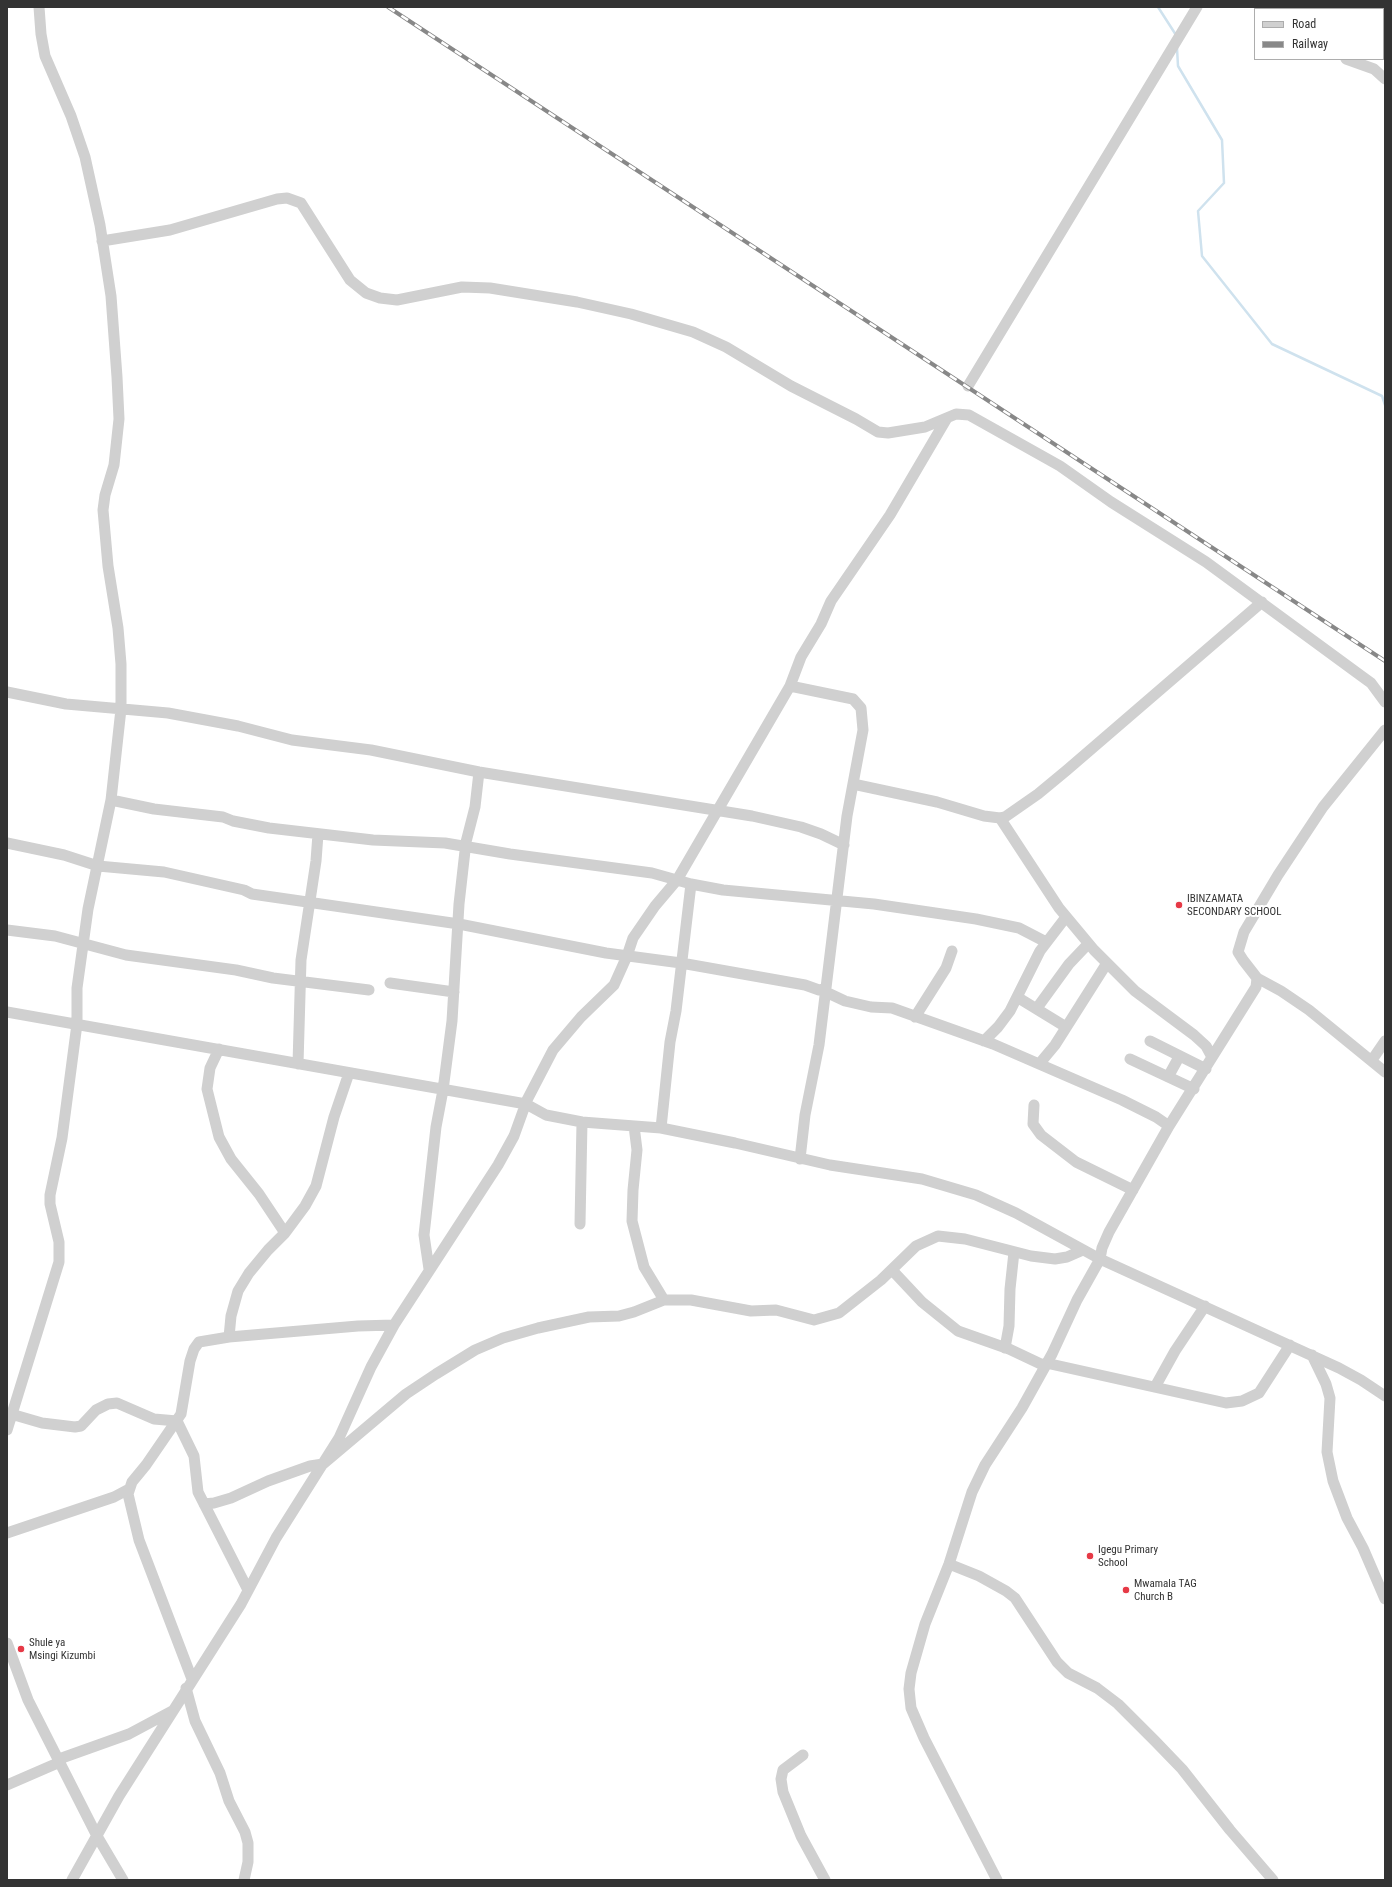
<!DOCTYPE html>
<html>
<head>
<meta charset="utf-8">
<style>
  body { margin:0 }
  #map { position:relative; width:1392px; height:1887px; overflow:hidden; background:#fff; font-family:"Roboto Condensed",sans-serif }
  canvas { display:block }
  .frame { position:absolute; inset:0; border:8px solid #333; pointer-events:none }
  .legend { position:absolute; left:1254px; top:8px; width:130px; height:52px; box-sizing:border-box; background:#fff; border:1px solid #adadad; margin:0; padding:5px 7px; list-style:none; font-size:12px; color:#333 }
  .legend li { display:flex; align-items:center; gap:8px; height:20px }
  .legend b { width:20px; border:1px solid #adadad }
</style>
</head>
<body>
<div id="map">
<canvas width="1392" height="1887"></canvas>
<div class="frame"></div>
<ul class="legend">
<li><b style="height:5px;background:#d0d0d0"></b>Road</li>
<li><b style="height:5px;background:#888"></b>Railway</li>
</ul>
</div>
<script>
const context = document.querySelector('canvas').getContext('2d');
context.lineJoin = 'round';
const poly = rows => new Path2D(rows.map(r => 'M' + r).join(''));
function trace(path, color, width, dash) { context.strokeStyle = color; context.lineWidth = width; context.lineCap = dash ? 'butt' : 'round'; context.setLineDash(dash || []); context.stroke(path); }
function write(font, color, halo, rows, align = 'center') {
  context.font = font + ' "Roboto Condensed",sans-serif'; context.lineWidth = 4; context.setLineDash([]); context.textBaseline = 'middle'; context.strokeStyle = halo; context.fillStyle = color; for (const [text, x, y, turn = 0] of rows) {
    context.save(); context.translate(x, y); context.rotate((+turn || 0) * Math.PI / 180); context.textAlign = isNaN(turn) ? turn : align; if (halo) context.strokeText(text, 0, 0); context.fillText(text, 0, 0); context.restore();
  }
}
trace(poly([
  [1158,7,1176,35],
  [1177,48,1178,66,1222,140,1224,183,1198,211,1202,256,1272,344,1382,396,1385,405]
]), '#cfe2ee', 2.5);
trace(poly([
  [1299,7,1300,9],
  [1346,59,1374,69,1385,79],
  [102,241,170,230,277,199,287,198,301,203,350,280,366,293,380,298,397,300,462,287,490,288,577,302,631,314,693,332,726,347,791,386,856,419,878,432,888,433,925,427,956,414,969,415,1060,466,1111,502,1206,562,1360,675,1371,683,1385,702],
  [968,386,1197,7],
  [790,686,853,699,861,708,863,730,847,816,819,1045,805,1115,800,1159],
  [7,692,66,704,168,713,238,726,292,740,371,750,479,772,752,816,801,827,821,834,844,845],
  [853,784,937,802,984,816,1000,818,1005,817,1038,794,1067,770,1262,602],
  [111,800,154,809,223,817,233,821,269,828,373,840,445,843,510,854,652,873,691,884,723,890,874,904,976,919,1019,928,1046,942],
  [1000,818,1059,908,1094,950,1135,991,1194,1035,1206,1046,1212,1057],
  [7,843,64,855,98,866,164,872,244,890,252,894,459,924,606,953,681,963,805,985,819,990,824,989,828,993,845,1001,871,1007,892,1008,993,1044,1122,1100,1156,1117,1169,1126],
  [7,930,55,936,126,955,236,970,273,978,369,990],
  [1257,978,1281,991,1309,1010,1385,1072],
  [390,983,454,992],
  [1017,997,1066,1027],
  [1037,1008,1069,964,1088,944],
  [7,1012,526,1104,546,1115,582,1122,661,1128,735,1143,830,1165,922,1179,976,1195,1016,1213,1100,1259,1339,1368,1361,1380,1385,1396],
  [915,1017,946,968,952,951],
  [984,1041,998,1027,1010,1011,1040,951,1066,917],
  [1150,1041,1206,1069],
  [219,1049,210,1068,207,1089,219,1137,231,1159,259,1194,285,1233],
  [1130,1059,1194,1089],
  [1372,1060,1385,1041],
  [1040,1063,1055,1045,1107,963],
  [298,1064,301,960,316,861,318,834],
  [1168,1077,1179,1057],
  [1034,1105,1033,1124,1041,1135,1076,1162,1133,1190],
  [634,1126,637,1150,633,1190,632,1221,644,1267,664,1300],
  [661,1128,670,1042,676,1011,691,884],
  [580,1224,582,1122],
  [429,1269,424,1235,436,1127,443,1090,452,1021,459,904,466,842,475,807,479,772],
  [892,1270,922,1302,958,1331,1009,1349,1045,1366],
  [229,1337,231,1316,238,1291,249,1273,268,1250,285,1233,305,1206,316,1186,334,1117,349,1073],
  [1005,1348,1009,1326,1010,1289,1014,1252],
  [1312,1355,1326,1384,1330,1398,1327,1452,1333,1481,1347,1518,1363,1548,1385,1599],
  [1046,1363,1226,1403,1242,1401,1259,1393,1290,1345],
  [1155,1387,1175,1351,1205,1306],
  [11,1414,42,1423,75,1427,81,1426,96,1410,108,1404,117,1403,154,1419,177,1421,194,1456,198,1492,248,1590],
  [7,1430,59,1262,59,1242,50,1204,50,1195,62,1138,77,1024,77,988,88,909,111,800,121,709,121,664,118,628,108,566,103,510,105,495,114,465,119,419,117,377,111,296,100,225,85,157,71,116,45,56,41,34,39,7],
  [204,1504,214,1503,231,1498,268,1481,310,1466,323,1464,406,1394,436,1374,475,1350,503,1338,538,1328,589,1317,619,1316,634,1312,664,1300,691,1300,751,1311,776,1310,814,1320,839,1313,881,1280,916,1246,938,1236,965,1239,1031,1256,1055,1259,1067,1257,1083,1250],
  [7,1533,114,1497,129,1489],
  [949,1564,979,1576,1006,1591,1015,1598,1057,1662,1068,1673,1097,1688,1118,1704,1155,1741,1182,1769,1230,1830,1273,1880],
  [7,1643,28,1700,97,1836,123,1880],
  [192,1679,139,1540,128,1494,132,1482,146,1465,181,1414,190,1361,194,1349,199,1342,229,1337,358,1326,394,1325],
  [186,1688,195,1721,220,1773,229,1801,245,1832,248,1843,248,1862,244,1880],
  [803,1755,783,1770,781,1779,783,1792,801,1836,825,1880],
  [59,1759,129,1734,172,1711],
  [7,1785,60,1762],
  [72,1880,119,1796,241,1604,276,1538,339,1438,371,1367,394,1325,498,1165,514,1136,527,1100,553,1050,581,1017,614,985,627,956,633,938,655,906,677,880,790,686,801,657,821,624,831,601,890,515,947,418],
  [997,1880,924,1738,911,1708,909,1689,911,1673,925,1624,949,1564,972,1492,985,1465,1022,1408,1052,1354,1077,1300,1100,1259,1102,1248,1109,1232,1169,1126,1256,987,1257,978,1243,960,1238,952,1244,932,1278,875,1323,807,1385,730]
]), '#d0d0d0', 11);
const rail = poly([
  [388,7,1385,661]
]);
trace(rail, '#888', 4);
trace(rail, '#fff', 2.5, [8]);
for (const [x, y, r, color] of [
  [1179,905,4,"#e63946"],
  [1090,1556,4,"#e63946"],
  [1126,1590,4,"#e63946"],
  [21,1649,4,"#e63946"]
]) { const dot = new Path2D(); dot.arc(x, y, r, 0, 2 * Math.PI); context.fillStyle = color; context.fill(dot); trace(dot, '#fff', 1.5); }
write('11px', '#333', '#fff', [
  ["IBINZAMATA",1187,899],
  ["SECONDARY SCHOOL",1187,912],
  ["Igegu Primary",1098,1550],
  ["School",1098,1563],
  ["Mwamala TAG",1134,1584],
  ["Church B",1134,1597],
  ["Shule ya",29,1643],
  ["Msingi Kizumbi",29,1656]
], 'left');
</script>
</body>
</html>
